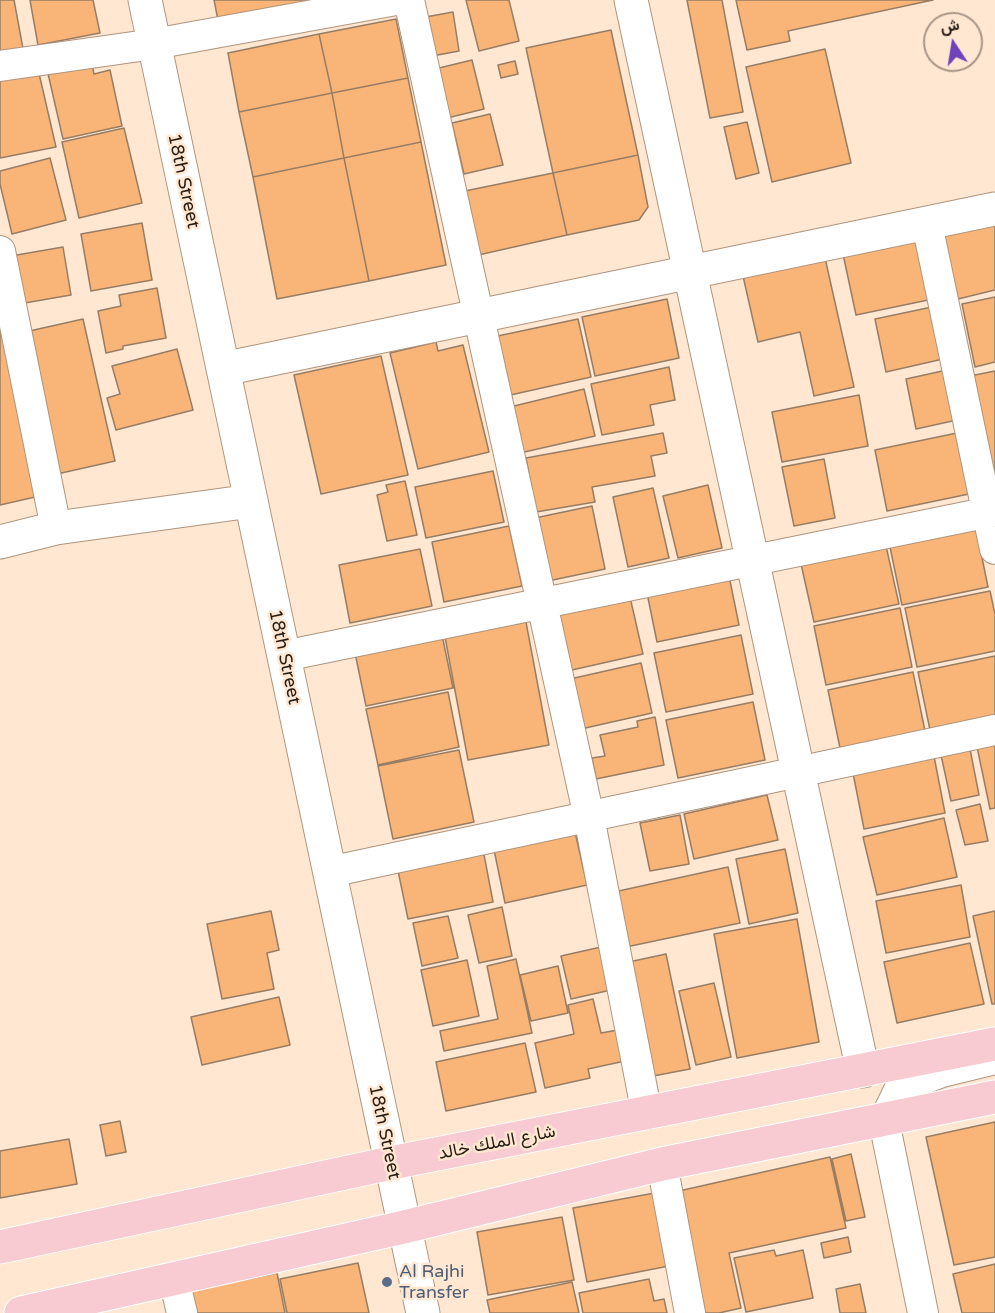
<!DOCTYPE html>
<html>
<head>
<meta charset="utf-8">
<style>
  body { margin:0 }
  #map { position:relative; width:995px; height:1313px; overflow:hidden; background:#ffe7d2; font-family:"Varela Round",Vazirmatn,sans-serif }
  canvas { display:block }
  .north { position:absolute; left:923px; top:12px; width:60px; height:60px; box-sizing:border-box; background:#ffe7d2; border:2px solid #a99686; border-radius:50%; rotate:348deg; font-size:16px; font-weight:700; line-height:24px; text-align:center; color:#281d13 }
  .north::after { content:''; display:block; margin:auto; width:21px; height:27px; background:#6e42ba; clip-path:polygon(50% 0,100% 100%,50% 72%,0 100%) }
</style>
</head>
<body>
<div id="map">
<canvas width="995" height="1313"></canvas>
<div class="north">ش</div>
</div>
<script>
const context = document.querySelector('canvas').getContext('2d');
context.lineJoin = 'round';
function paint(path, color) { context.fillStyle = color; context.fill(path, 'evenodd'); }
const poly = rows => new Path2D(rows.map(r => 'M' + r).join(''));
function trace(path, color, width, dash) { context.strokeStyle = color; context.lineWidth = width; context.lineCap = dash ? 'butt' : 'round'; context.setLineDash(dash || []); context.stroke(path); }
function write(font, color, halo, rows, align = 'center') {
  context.font = font + ' "Varela Round",Vazirmatn,sans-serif'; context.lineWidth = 5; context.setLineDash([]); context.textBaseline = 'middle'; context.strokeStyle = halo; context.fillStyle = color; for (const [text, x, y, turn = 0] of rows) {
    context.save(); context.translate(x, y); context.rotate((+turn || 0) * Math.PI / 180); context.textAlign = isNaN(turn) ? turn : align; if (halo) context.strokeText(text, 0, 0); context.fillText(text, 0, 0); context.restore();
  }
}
const building = poly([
  [0,0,14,0,24,54,0,58,0,0],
  [30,0,93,0,100,33,38,45,30,0],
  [214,0,313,0,218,20,214,0],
  [466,0,509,0,519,41,479,51,466,0],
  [687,0,722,0,743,112,710,118,687,0],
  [736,0,933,0,788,31,790,41,747,50,736,0],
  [453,12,459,51,427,57,420,18,453,12],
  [396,19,408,78,332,93,319,34,396,19],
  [611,30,638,155,553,173,526,48,611,30],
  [319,34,332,93,239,112,228,53,319,34],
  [825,49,851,163,772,182,746,67,825,49],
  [90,55,94,74,110,70,122,126,63,139,46,65,90,55],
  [472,60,484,109,447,118,435,69,472,60],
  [515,61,518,74,501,78,498,65,515,61],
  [38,69,56,147,0,158,0,76,38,69],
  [408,78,421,142,344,158,332,93,408,78],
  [332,93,344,158,253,177,239,112,332,93],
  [490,114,503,165,464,174,452,123,490,114],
  [747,122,759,173,736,179,724,127,747,122],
  [124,128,142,203,79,218,62,142,124,128],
  [421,142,446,265,369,281,344,158,421,142],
  [638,155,648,207,639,220,567,235,553,173,638,155],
  [50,158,66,220,12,234,0,184,0,171,50,158],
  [344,158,369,281,277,299,253,177,344,158],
  [553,173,567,235,474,256,460,192,553,173],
  [995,222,995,290,958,299,943,233,995,222],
  [142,223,152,280,91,291,81,234,142,223],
  [920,238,933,299,856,315,843,254,920,238],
  [63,247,71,295,19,304,11,256,63,247],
  [825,258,854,387,814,396,800,332,758,342,743,276,825,258],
  [157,288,166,338,123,346,123,349,106,353,98,311,121,306,119,295,157,288],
  [0,292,44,495,0,505,0,292],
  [995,297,995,362,975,367,962,304,995,297],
  [667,299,679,358,595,376,582,317,667,299],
  [932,307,943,359,886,372,875,319,932,307],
  [83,319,115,461,57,474,25,332,83,319],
  [578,319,591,377,506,396,493,337,578,319],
  [436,342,438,351,463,345,489,452,418,469,390,353,436,342],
  [177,349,193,410,116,430,107,398,120,394,112,366,177,349],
  [381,356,408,475,321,494,294,375,381,356],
  [669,367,675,400,650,405,654,425,602,435,591,384,669,367],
  [947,370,957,420,916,429,906,379,947,370],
  [995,371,995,492,970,376,995,371],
  [584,389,595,436,520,453,510,407,584,389],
  [859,395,868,446,782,462,772,412,859,395],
  [663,433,667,453,651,456,655,476,592,487,595,502,536,512,526,458,663,433],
  [957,433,969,494,887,511,875,450,957,433],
  [824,459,835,518,794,526,782,467,824,459],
  [493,471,504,522,426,538,415,487,493,471],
  [405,481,417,535,387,541,377,495,388,492,386,485,405,481],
  [708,485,722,548,678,558,663,496,708,485],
  [653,488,669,558,628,567,613,497,653,488],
  [592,506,605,569,548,581,535,518,592,506],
  [509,526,522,586,444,602,432,542,509,526],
  [976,528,988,587,902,605,890,547,976,528],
  [886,546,899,604,814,622,801,564,886,546],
  [420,549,432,606,350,623,339,565,420,549],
  [729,576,739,625,657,642,647,593,729,576],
  [990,591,995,614,995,651,917,667,905,608,990,591],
  [630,597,643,654,563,672,550,616,630,597],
  [900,608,912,667,826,685,814,626,900,608],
  [526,622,549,745,468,760,445,637,526,622],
  [441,630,453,688,366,706,354,648,441,630],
  [741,635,753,694,666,712,654,653,741,635],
  [995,656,995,717,930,730,918,672,995,656],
  [641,663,652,713,581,729,570,679,641,663],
  [913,672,925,731,840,748,828,690,913,672],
  [448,692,459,747,378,765,366,709,448,692],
  [753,702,765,760,678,778,666,720,753,702],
  [655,717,664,765,596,779,592,758,605,756,600,735,638,727,637,721,655,717],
  [995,738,995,808,990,809,976,742,995,738],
  [970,749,979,795,951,801,941,755,970,749],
  [459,750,474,822,393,839,378,766,459,750],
  [933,751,945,813,864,829,852,768,933,751],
  [767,795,778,840,694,859,684,814,767,795],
  [980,804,988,841,965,845,956,810,980,804],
  [680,815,689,864,650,871,640,823,680,815],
  [944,818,957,877,877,895,863,837,944,818],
  [573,823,587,885,505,903,492,840,573,823],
  [482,844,493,902,408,919,396,861,482,844],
  [785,849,798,913,749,924,736,859,785,849],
  [728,867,740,923,626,947,614,892,728,867],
  [961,885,970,937,886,953,876,901,961,885],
  [502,907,512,956,479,963,468,915,502,907],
  [271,911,279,950,267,953,274,989,222,999,207,924,271,911],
  [995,911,995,1004,992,1004,973,916,995,911],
  [448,916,458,958,422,966,413,923,448,916],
  [797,919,819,1042,737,1058,714,934,797,919],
  [970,943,984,1004,897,1023,884,962,970,943],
  [601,947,611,990,571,999,561,956,601,947],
  [666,954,690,1069,648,1077,624,963,666,954],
  [516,959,532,1033,444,1051,440,1031,498,1019,487,966,516,959],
  [467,960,479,1016,433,1026,421,970,467,960],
  [558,966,568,1013,531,1021,520,975,558,966],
  [714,983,731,1057,696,1065,679,991,714,983],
  [279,997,290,1045,202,1065,191,1017,279,997],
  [593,999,601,1033,618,1030,625,1061,588,1069,590,1078,545,1088,535,1043,574,1034,568,1005,593,999],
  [525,1043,536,1092,446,1111,436,1062,525,1043],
  [120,1121,126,1152,106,1156,100,1125,120,1121],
  [995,1122,995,1257,954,1265,926,1137,995,1122],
  [69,1139,77,1184,0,1198,0,1151,69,1139],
  [851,1154,865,1217,846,1221,832,1159,851,1154],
  [830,1157,846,1228,729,1253,741,1308,719,1313,697,1313,670,1193,830,1157],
  [660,1192,674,1265,587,1282,573,1208,660,1192],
  [562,1217,574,1280,488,1295,477,1232,562,1217],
  [848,1237,851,1252,824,1258,821,1243,848,1237],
  [774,1250,776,1256,803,1250,813,1298,746,1312,734,1258,774,1250],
  [358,1263,369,1313,287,1313,280,1279,358,1263],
  [995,1264,995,1313,962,1313,953,1274,995,1264],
  [277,1273,285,1313,194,1313,189,1291,277,1273],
  [649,1279,654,1301,664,1299,667,1313,583,1313,579,1293,649,1279],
  [572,1282,579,1313,490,1313,487,1300,572,1282],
  [860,1284,866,1313,840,1313,836,1289,860,1284]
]);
paint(building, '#f9b577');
trace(building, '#987d65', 1.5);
const street = poly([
  [409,0,589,817,647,1114],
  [0,66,154,44,396,0],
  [927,224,995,549],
  [0,251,56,528],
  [284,656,995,511],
  [329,872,995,730],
  [662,1164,690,1313],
  [174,1279,182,1313],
  [923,1313,884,1121,900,1088,942,1072,995,1059]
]);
const secondary = poly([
  [145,0,423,1313],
  [631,0,863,1071],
  [223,369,995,209],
  [0,542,56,528,251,501]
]);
const primary = poly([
  [0,1247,391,1163,995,1044],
  [21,1313,404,1227,662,1164,995,1097]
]);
trace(street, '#b0947c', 32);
trace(secondary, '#b0947c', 35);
trace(primary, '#fff', 35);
trace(street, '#fff', 30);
trace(secondary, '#fff', 33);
trace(primary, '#f8cad1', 33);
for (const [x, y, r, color] of [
  [387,1282,6,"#5c6f8a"]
]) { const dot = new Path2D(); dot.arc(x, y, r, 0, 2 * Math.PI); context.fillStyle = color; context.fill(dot); trace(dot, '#ffe7d2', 2); }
write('18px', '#281d13', '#ffe7d2', [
  ["18th Street",183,181,78],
  ["18th Street",284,657,78],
  ["18th Street",384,1132,78],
  ["شارع الملك خالد",497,1143,-11]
]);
write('18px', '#4e5e75', '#ffe7d2', [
  ["Al Rajhi",399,1272],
  ["Transfer",399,1293]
], 'left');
</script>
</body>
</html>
